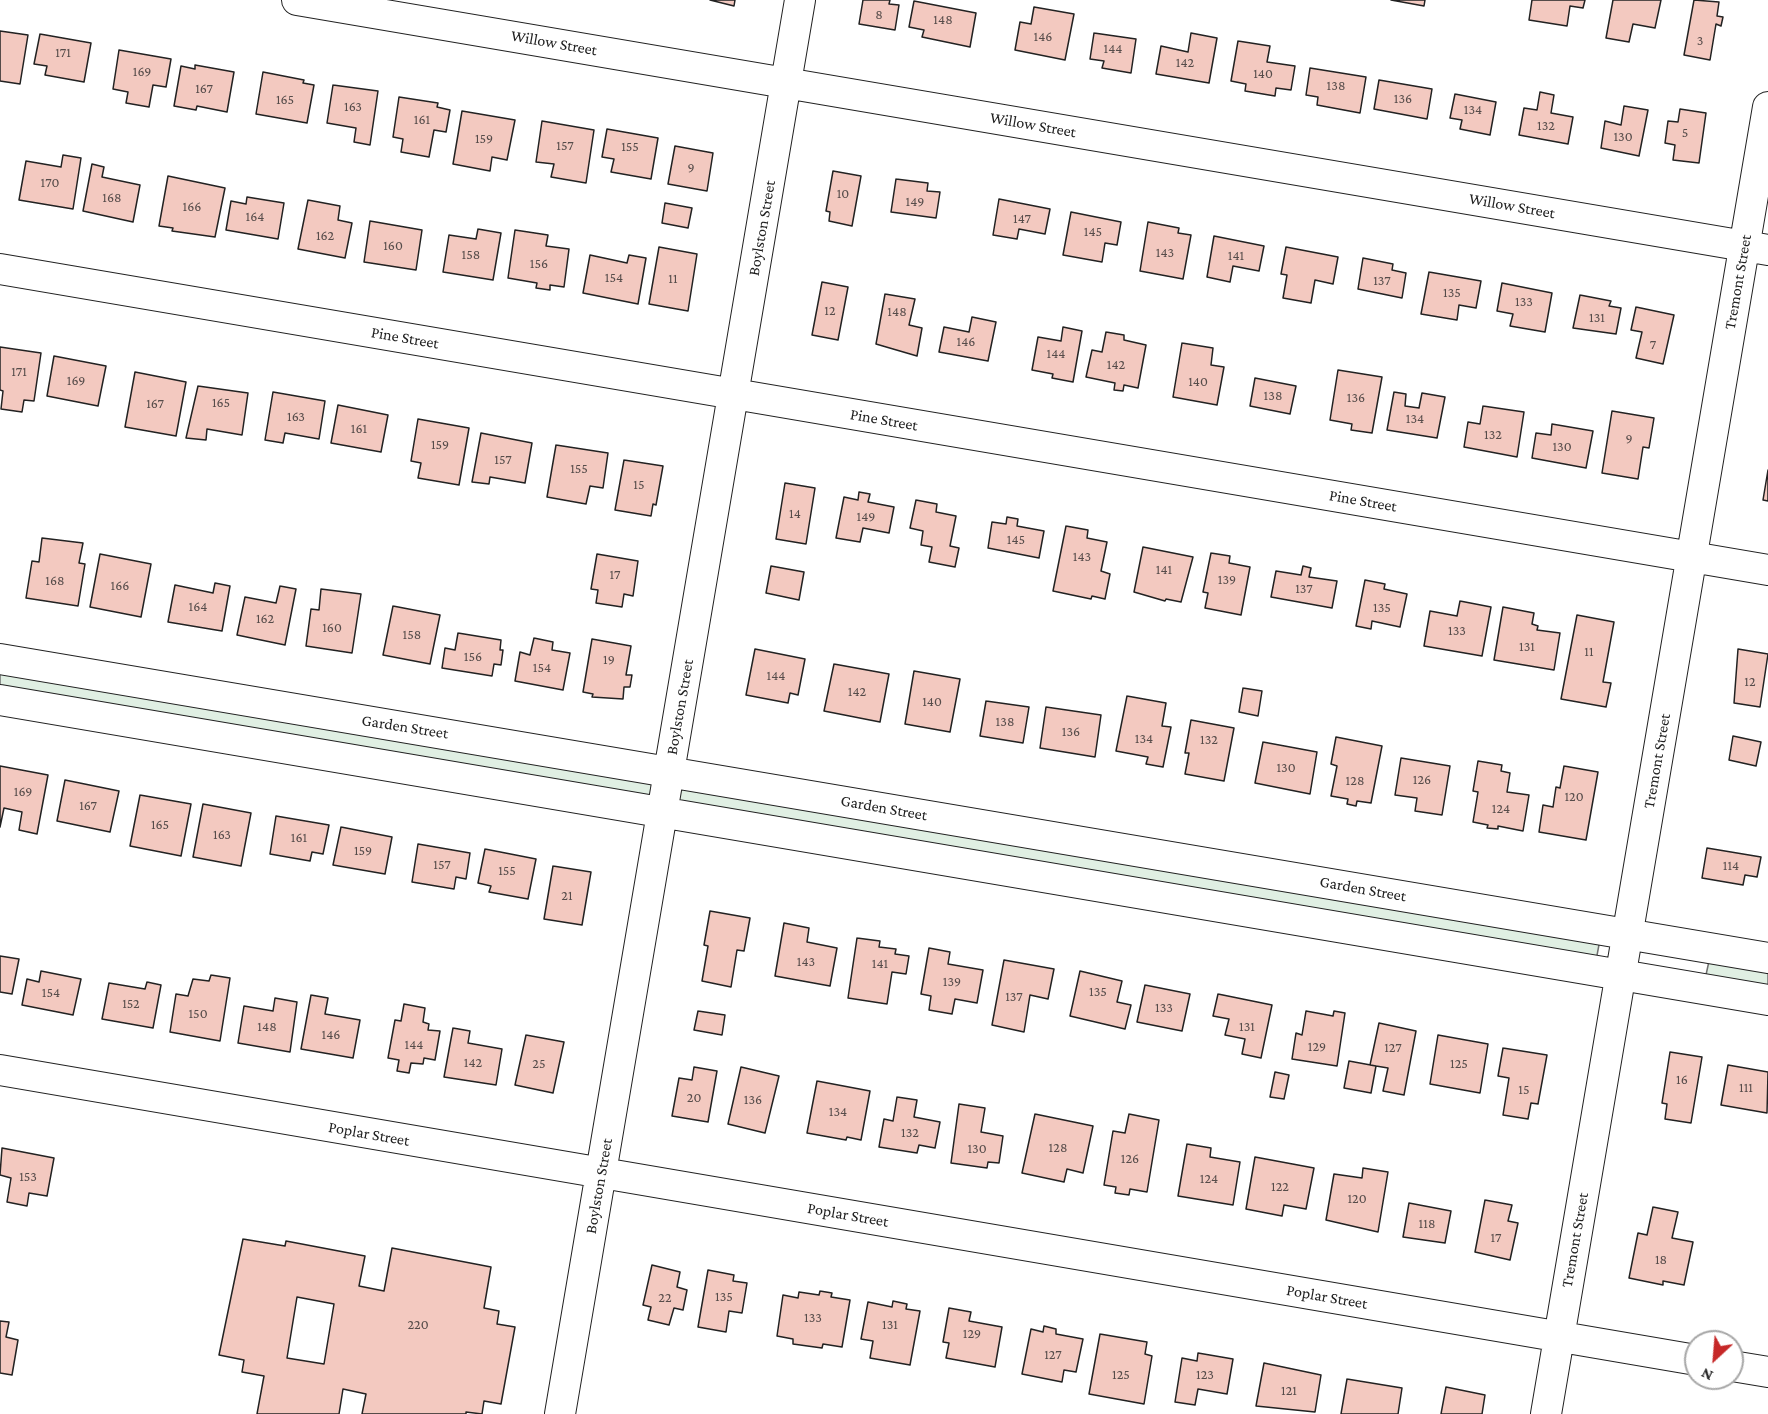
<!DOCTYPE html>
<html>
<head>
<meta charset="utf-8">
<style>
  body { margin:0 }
  #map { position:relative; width:1768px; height:1414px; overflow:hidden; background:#fff; font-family:"Crimson Pro",serif }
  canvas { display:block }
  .north { position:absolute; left:1684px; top:1330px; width:60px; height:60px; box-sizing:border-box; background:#fff; border:2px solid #a7a7a7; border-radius:50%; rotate:206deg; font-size:16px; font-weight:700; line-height:24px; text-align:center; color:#222 }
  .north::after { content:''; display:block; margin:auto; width:21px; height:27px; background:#c62828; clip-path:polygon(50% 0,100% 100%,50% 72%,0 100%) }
</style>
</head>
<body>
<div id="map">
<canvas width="1768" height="1414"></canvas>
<div class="north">N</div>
</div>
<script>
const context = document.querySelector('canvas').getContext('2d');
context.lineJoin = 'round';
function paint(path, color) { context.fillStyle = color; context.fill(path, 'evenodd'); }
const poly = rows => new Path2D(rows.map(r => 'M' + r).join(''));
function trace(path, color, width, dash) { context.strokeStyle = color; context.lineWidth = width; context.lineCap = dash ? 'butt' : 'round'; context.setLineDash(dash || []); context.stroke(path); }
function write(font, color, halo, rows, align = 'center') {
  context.font = font + ' "Crimson Pro",serif'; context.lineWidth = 4.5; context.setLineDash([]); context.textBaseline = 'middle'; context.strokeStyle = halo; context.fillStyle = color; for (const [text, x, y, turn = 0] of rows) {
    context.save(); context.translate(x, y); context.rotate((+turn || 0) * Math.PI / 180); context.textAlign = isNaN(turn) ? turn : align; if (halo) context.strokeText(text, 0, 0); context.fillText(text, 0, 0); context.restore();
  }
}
const green = poly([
  [0,660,1601,934,1595,966,0,696,0,660],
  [1711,952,1768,962,1768,995,1704,984,1711,952]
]);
paint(green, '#e0efe3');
trace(green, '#6f6f6f', 1.5);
const building = poly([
  [710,0,735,0,734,6,710,0],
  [863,0,890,0,889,4,899,5,895,30,859,24,863,0],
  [1391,0,1425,0,1424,6,1391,0],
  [1532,0,1585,0,1583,8,1570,6,1567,26,1529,20,1532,0],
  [1613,0,1661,0,1655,28,1633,24,1629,42,1606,38,1613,0],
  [1694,0,1719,2,1717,16,1723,17,1721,26,1716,24,1710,60,1684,55,1694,0],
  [914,1,976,13,970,47,922,37,924,30,909,27,914,1],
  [1034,7,1074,14,1065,60,1015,50,1020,22,1031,24,1034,7],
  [0,31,28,35,20,84,0,81,0,31],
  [1094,33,1136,39,1131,73,1102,68,1104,61,1090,59,1094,33],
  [1191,33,1217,38,1209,83,1156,74,1161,46,1188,52,1191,33],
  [40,34,91,43,84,82,45,75,47,66,34,64,40,34],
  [1238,41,1270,46,1267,62,1295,66,1291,90,1276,88,1275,96,1245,91,1246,84,1231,81,1238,41],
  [119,50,171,59,166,87,153,85,149,107,126,103,128,92,113,89,119,50],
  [195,65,234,72,227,112,197,106,196,110,174,106,181,66,195,69,195,65],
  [1310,68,1366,77,1360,113,1317,105,1318,97,1306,95,1310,68],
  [263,72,304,80,303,83,314,85,307,123,256,114,263,72],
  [1379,80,1432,89,1427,119,1374,109,1379,80],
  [333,85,378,91,370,145,354,142,356,128,327,123,333,85],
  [1540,92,1554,95,1551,113,1573,117,1568,144,1519,135,1524,108,1537,110,1540,92],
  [1455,94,1496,102,1490,135,1460,129,1462,120,1450,118,1455,94],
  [399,97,438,103,437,107,450,110,446,132,434,130,429,157,401,152,403,139,393,137,399,97],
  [1624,106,1648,110,1639,156,1601,148,1605,121,1621,125,1624,106],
  [1680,109,1706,113,1699,163,1673,160,1675,145,1665,143,1668,121,1678,122,1680,109],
  [462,111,515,120,507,160,492,157,490,171,453,164,462,111],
  [542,121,594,130,586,183,551,177,554,164,536,162,542,121],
  [607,129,658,138,651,179,611,172,614,159,602,157,607,129],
  [675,146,713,153,707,191,668,184,675,146],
  [63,155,81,158,73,209,19,200,26,161,61,167,63,155],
  [92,164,104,167,102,177,140,185,133,222,83,211,92,164],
  [833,171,861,176,852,226,829,221,830,212,826,211,833,171],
  [168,176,225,188,215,237,172,231,173,228,159,226,168,176],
  [896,179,928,183,927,191,940,192,936,218,891,212,896,179],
  [247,197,284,203,278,239,226,230,231,201,246,204,247,197],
  [999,199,1050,209,1045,234,1019,229,1017,239,993,235,999,199],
  [308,200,340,206,338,220,352,223,345,258,298,249,308,200],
  [665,203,692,208,688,228,662,223,665,203],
  [1071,212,1121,222,1117,245,1105,243,1102,262,1063,255,1071,212],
  [370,221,422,230,416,270,364,262,370,221],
  [1148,222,1179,228,1178,233,1191,235,1183,279,1140,271,1148,222],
  [478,229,501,233,493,280,443,272,449,235,476,239,478,229],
  [515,230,548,235,546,246,569,249,564,287,550,285,550,290,536,288,537,283,508,278,515,230],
  [1214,236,1264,246,1259,271,1233,266,1230,282,1207,277,1214,236],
  [659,247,697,254,688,311,649,304,659,247],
  [1286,247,1338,257,1333,284,1315,280,1311,303,1283,298,1287,275,1281,274,1286,247],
  [590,255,627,263,629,255,646,258,638,304,583,293,590,255],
  [1363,258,1393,264,1392,270,1406,273,1402,298,1358,289,1363,258],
  [1429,272,1481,281,1476,308,1459,305,1457,320,1421,314,1429,272],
  [822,282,848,287,838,340,812,335,822,282],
  [1502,283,1552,293,1545,332,1510,326,1513,314,1497,311,1502,283],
  [885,294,915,299,909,325,922,328,917,356,876,344,885,294],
  [1580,295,1611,301,1609,306,1621,308,1616,334,1573,328,1580,295],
  [1636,307,1674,315,1663,364,1636,358,1642,332,1631,330,1636,307],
  [972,317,996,322,988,361,939,352,944,327,969,332,972,317],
  [1063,327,1082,331,1073,382,1052,378,1053,374,1032,370,1038,337,1061,341,1063,327],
  [1106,332,1124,335,1124,340,1146,345,1138,388,1124,385,1123,391,1114,390,1115,383,1086,377,1092,350,1102,352,1106,332],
  [1182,343,1213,348,1211,365,1224,367,1217,405,1173,397,1182,343],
  [0,347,41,353,34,401,24,400,22,412,1,409,3,391,0,390,0,347],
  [54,356,106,366,98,406,47,396,54,356],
  [1338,370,1382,377,1372,433,1351,430,1352,424,1330,420,1338,370],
  [135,372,186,382,176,436,125,427,135,372],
  [1255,378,1296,386,1290,414,1250,406,1255,378],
  [198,386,248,393,242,435,207,429,206,440,186,438,198,386],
  [273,392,325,401,319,439,285,433,283,443,265,440,273,392],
  [1394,392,1406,394,1405,406,1419,408,1422,393,1445,397,1437,438,1387,430,1394,392],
  [338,405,388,415,381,452,331,443,338,405],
  [1483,406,1524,412,1517,457,1464,447,1468,422,1480,424,1483,406],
  [1612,411,1654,418,1649,448,1643,447,1638,479,1602,473,1612,411],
  [418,419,469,428,459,485,418,478,421,463,411,461,418,419],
  [1552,424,1593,431,1586,468,1532,458,1536,433,1551,435,1552,424],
  [481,433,532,443,525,483,490,477,489,484,472,482,481,433],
  [556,445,608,453,603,488,590,486,586,504,547,497,556,445],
  [624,460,663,466,656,505,653,504,651,516,615,510,624,460],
  [1768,470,1768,501,1763,500,1768,470],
  [785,483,815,488,806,544,776,539,785,483],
  [859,492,870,494,868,502,894,507,889,533,863,528,860,542,836,538,844,497,858,500,859,492],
  [916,500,937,504,936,512,956,516,950,546,959,548,955,567,929,562,932,547,921,545,923,531,910,528,916,500],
  [1007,517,1018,519,1017,526,1044,531,1039,558,988,548,992,522,1006,524,1007,517],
  [1066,526,1088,530,1087,538,1107,542,1101,571,1110,574,1105,599,1092,596,1091,599,1053,591,1066,526],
  [42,538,83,543,79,563,85,564,78,606,26,598,32,561,39,562,42,538],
  [1143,547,1193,557,1181,602,1166,599,1165,601,1134,592,1143,547],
  [1211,553,1230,556,1229,563,1250,567,1241,615,1205,608,1208,593,1203,592,1211,553],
  [100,554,151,564,141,617,90,607,100,554],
  [597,554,638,561,633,596,624,594,622,607,596,603,598,590,591,589,597,554],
  [771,566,804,572,799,600,766,593,771,566],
  [1303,566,1311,568,1309,577,1337,581,1332,608,1271,597,1276,571,1301,575,1303,566],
  [1365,580,1385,584,1384,589,1407,594,1400,627,1372,621,1371,629,1356,626,1365,580],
  [215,583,230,586,222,631,168,622,175,585,213,593,215,583],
  [280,586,296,589,285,645,237,635,245,597,276,603,280,586],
  [321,589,361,594,352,653,306,646,311,609,319,610,321,589],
  [1460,601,1491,607,1482,656,1424,646,1430,611,1457,616,1460,601],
  [393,606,440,615,430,664,383,655,393,606],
  [1503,607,1534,613,1532,624,1538,626,1537,630,1560,633,1554,670,1494,660,1503,607],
  [1577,615,1614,622,1603,682,1611,683,1606,707,1561,699,1577,615],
  [458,633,501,640,500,650,503,650,501,665,494,664,492,676,442,668,445,648,455,650,458,633],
  [534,638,553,642,552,650,570,653,563,690,515,681,520,652,530,655,534,638],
  [592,639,631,646,626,675,632,675,630,687,624,687,623,699,592,697,593,694,583,692,592,639],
  [755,649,805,659,798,695,790,693,788,703,746,695,755,649],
  [1738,649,1768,654,1760,707,1734,703,1738,649],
  [834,664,889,674,880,722,824,711,834,664],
  [914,671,960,679,950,732,905,724,914,671],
  [1243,688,1262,691,1258,716,1239,712,1243,688],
  [1127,696,1166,703,1162,726,1171,727,1163,767,1146,764,1148,757,1116,751,1127,696],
  [986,701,1029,707,1023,743,980,736,986,701],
  [1046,707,1101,715,1095,757,1040,748,1046,707],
  [1191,720,1234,728,1224,781,1185,774,1189,753,1185,753,1191,720],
  [1733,736,1761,742,1756,766,1729,760,1733,736],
  [1336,737,1382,746,1371,803,1357,801,1356,806,1347,804,1348,799,1331,796,1337,766,1331,764,1336,737],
  [1263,742,1317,752,1310,794,1255,783,1263,742],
  [1401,758,1450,766,1442,815,1415,811,1417,798,1395,795,1401,758],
  [1478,761,1502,765,1501,771,1510,773,1507,792,1529,795,1523,831,1498,826,1498,829,1487,828,1488,825,1473,822,1478,792,1473,791,1478,761],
  [0,766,48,775,37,834,19,830,22,812,4,808,0,827,0,766],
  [1564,766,1598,772,1586,840,1539,832,1543,805,1553,807,1556,787,1560,788,1564,766],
  [65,780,119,791,110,832,57,821,65,780],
  [140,795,191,804,181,856,130,846,140,795],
  [203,804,251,813,241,866,193,857,203,804],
  [276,816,329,825,323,854,312,852,310,861,270,854,276,816],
  [341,827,392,837,385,874,333,865,341,827],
  [418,844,470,853,466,879,456,877,454,889,412,882,418,844],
  [1707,848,1761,857,1757,877,1745,875,1743,885,1702,878,1707,848],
  [485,849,536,859,528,899,489,892,491,886,478,883,485,849],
  [553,866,591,872,582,925,544,919,553,866],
  [710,911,750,918,744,951,737,950,731,987,702,981,708,946,704,945,710,911],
  [784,923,809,928,807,942,837,948,830,986,775,976,784,923],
  [857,938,880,941,879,947,896,949,895,954,909,956,906,974,892,972,887,1004,848,998,857,938],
  [929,948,950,952,948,964,983,970,977,1003,955,999,952,1014,929,1010,931,996,921,994,929,948],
  [0,956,19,959,12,994,0,992,0,956],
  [1004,960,1054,969,1048,999,1030,995,1024,1032,992,1025,1004,960],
  [41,971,81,979,73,1015,22,1005,27,979,39,982,41,971],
  [1080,971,1122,981,1117,1002,1131,1005,1125,1029,1070,1016,1080,971],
  [211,975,230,978,220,1041,170,1032,176,994,188,996,193,979,209,981,211,975],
  [147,982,161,985,153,1028,102,1019,109,983,145,989,147,982],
  [1145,985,1190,994,1182,1031,1137,1022,1145,985],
  [1218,994,1272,1005,1261,1058,1242,1054,1245,1039,1225,1035,1229,1019,1213,1016,1218,994],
  [311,995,328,998,325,1014,360,1020,353,1058,301,1049,311,995],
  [275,998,297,1002,290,1052,238,1043,244,1006,273,1011,275,998],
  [404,1004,425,1008,423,1022,429,1024,428,1030,440,1031,435,1060,424,1058,423,1064,411,1063,409,1073,397,1071,399,1060,388,1058,395,1020,401,1021,404,1004],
  [698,1011,725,1015,722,1035,694,1030,698,1011],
  [1306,1011,1333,1016,1334,1011,1345,1013,1337,1066,1292,1059,1296,1033,1302,1035,1306,1011],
  [1379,1023,1416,1031,1404,1095,1383,1091,1388,1068,1370,1065,1379,1023],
  [453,1028,470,1031,468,1043,502,1049,496,1085,444,1077,453,1028],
  [526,1035,564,1042,553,1093,515,1085,526,1035],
  [1438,1035,1488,1044,1480,1093,1430,1084,1438,1035],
  [1503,1048,1547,1055,1538,1104,1531,1103,1528,1119,1503,1115,1509,1078,1498,1076,1503,1048],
  [1670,1052,1702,1057,1691,1123,1665,1119,1667,1104,1662,1103,1670,1052],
  [1349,1061,1376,1066,1371,1093,1344,1088,1349,1061],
  [1728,1065,1768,1072,1767,1113,1721,1105,1728,1065],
  [694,1067,717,1071,708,1122,672,1116,679,1078,692,1080,694,1067],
  [741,1067,779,1076,765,1133,728,1124,741,1067],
  [1275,1072,1289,1075,1284,1099,1270,1097,1275,1072],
  [817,1081,870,1091,861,1140,847,1137,846,1140,807,1133,817,1081],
  [897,1097,917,1100,914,1117,940,1122,935,1148,919,1145,917,1153,879,1147,884,1119,893,1121,897,1097],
  [959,1104,985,1108,981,1132,1003,1136,999,1163,988,1162,987,1168,951,1163,959,1104],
  [1035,1114,1093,1126,1083,1173,1067,1169,1064,1182,1022,1173,1035,1114],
  [1129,1114,1159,1120,1147,1192,1130,1189,1129,1195,1115,1193,1116,1187,1104,1185,1113,1131,1125,1133,1129,1114],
  [1187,1144,1211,1148,1210,1157,1240,1162,1233,1205,1178,1196,1187,1144],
  [2,1148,54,1158,47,1196,29,1193,27,1206,7,1202,11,1178,0,1175,2,1148],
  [1255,1157,1314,1168,1306,1209,1284,1205,1282,1216,1246,1209,1255,1157],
  [1363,1168,1388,1172,1378,1232,1326,1220,1334,1174,1362,1178,1363,1168],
  [1485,1200,1512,1205,1508,1221,1518,1223,1510,1260,1475,1252,1485,1200],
  [1409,1203,1451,1211,1445,1243,1403,1237,1409,1203],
  [1653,1207,1678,1212,1672,1238,1693,1242,1684,1285,1663,1281,1663,1285,1629,1278,1638,1233,1647,1235,1653,1207],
  [243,1239,285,1246,286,1241,365,1256,359,1286,384,1291,392,1248,491,1267,484,1308,499,1311,497,1324,515,1327,501,1404,484,1401,482,1414,466,1412,466,1414,362,1414,366,1394,343,1389,339,1414,257,1414,264,1376,242,1372,244,1360,219,1355,243,1239],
  [297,1297,334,1304,324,1364,287,1358,297,1297],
  [652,1265,680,1272,677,1287,687,1290,683,1310,674,1308,669,1325,648,1320,651,1307,643,1305,652,1265],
  [708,1270,734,1275,733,1281,747,1283,742,1313,729,1311,726,1332,698,1327,708,1270],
  [820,1291,832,1293,831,1297,850,1300,842,1347,823,1344,822,1348,793,1344,793,1339,777,1336,783,1295,798,1298,799,1292,819,1295,820,1291],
  [893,1301,907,1304,906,1309,920,1311,910,1365,870,1358,873,1341,861,1339,868,1302,892,1307,893,1301],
  [949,1308,971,1312,969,1321,1002,1327,995,1367,946,1358,949,1343,943,1342,949,1308],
  [0,1321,9,1322,6,1337,18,1340,12,1375,0,1373,0,1321],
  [1044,1326,1056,1329,1056,1334,1083,1339,1076,1372,1064,1370,1062,1382,1022,1374,1031,1329,1043,1332,1044,1326],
  [1100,1334,1147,1342,1145,1354,1152,1356,1144,1404,1089,1394,1100,1334],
  [1198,1353,1233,1359,1227,1394,1198,1389,1195,1405,1175,1402,1182,1358,1197,1361,1198,1353],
  [1264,1363,1321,1375,1315,1412,1256,1406,1264,1363],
  [1347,1379,1402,1388,1398,1414,1341,1414,1347,1379],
  [1446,1387,1485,1395,1482,1414,1441,1414,1446,1387]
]);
paint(building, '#f3c9c0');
trace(building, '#222', 1.5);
const minor = poly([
  [297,0,1768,250],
  [0,269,1768,570],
  [0,659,1768,958],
  [0,700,1768,1000],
  [0,1070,1696,1360],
  [1732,1366,1768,1372],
  [560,1414,800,0],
  [1546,1414,1768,107]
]);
trace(minor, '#222', 32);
trace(minor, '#fff', 30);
write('14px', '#564c4a', null, [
  ["8",879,15],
  ["148",943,20],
  ["146",1043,37],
  ["3",1700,41],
  ["144",1113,49],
  ["171",63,53],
  ["142",1185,63],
  ["169",142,72],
  ["140",1263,74],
  ["138",1336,86],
  ["167",204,89],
  ["136",1403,99],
  ["165",285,100],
  ["163",353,107],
  ["134",1473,110],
  ["161",422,120],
  ["132",1546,126],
  ["5",1685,133],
  ["130",1623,137],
  ["159",484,139],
  ["157",565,146],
  ["155",630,147],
  ["9",691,168],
  ["170",50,183],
  ["10",843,194],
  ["168",112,198],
  ["149",915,202],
  ["166",192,207],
  ["164",255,217],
  ["147",1022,219],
  ["145",1093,232],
  ["162",325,236],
  ["160",393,246],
  ["143",1165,253],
  ["158",471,255],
  ["141",1236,256],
  ["156",539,264],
  ["154",614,278],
  ["11",673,279],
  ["137",1382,281],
  ["135",1452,293],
  ["133",1524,302],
  ["12",830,311],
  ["148",897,312],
  ["131",1597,318],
  ["146",966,342],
  ["7",1653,345],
  ["144",1056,354],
  ["142",1116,365],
  ["171",19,372],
  ["169",76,381],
  ["140",1198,382],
  ["138",1273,396],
  ["136",1356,398],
  ["165",221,403],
  ["167",155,404],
  ["163",296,417],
  ["134",1415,419],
  ["161",359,429],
  ["132",1493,435],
  ["9",1629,439],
  ["159",440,445],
  ["130",1562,447],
  ["157",503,460],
  ["155",579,469],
  ["15",639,485],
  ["14",795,514],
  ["149",866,517],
  ["145",1016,540],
  ["143",1082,557],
  ["141",1164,570],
  ["17",615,575],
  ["139",1227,580],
  ["168",55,581],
  ["166",120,586],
  ["137",1304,589],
  ["164",198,607],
  ["135",1382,608],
  ["162",265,619],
  ["160",332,628],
  ["133",1457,631],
  ["158",412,635],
  ["131",1527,647],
  ["11",1589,652],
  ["156",473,657],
  ["19",609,660],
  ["154",542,668],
  ["144",776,676],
  ["12",1750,682],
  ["142",857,692],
  ["140",932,702],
  ["138",1005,722],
  ["136",1071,732],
  ["134",1144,739],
  ["132",1209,740],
  ["130",1286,768],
  ["126",1422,780],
  ["128",1355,781],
  ["169",23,792],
  ["120",1574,797],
  ["167",88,806],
  ["124",1501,809],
  ["165",160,825],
  ["163",222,835],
  ["161",299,838],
  ["159",363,851],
  ["157",442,865],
  ["114",1731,866],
  ["155",507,871],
  ["21",567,896],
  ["143",806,962],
  ["141",880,964],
  ["139",952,982],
  ["135",1098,992],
  ["154",51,993],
  ["137",1014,997],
  ["152",131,1004],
  ["133",1164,1008],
  ["150",198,1014],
  ["148",267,1027],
  ["131",1247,1027],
  ["146",331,1035],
  ["144",414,1045],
  ["129",1317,1047],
  ["127",1393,1048],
  ["142",473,1063],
  ["25",539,1064],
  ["125",1459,1064],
  ["16",1682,1080],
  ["111",1746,1088],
  ["15",1524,1090],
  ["20",694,1098],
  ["136",753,1100],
  ["134",838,1112],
  ["132",910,1133],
  ["128",1058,1148],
  ["130",977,1149],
  ["126",1130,1159],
  ["153",28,1177],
  ["124",1209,1179],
  ["122",1280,1187],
  ["120",1357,1199],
  ["118",1427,1224],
  ["17",1496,1238],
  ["18",1661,1260],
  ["135",724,1297],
  ["22",665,1298],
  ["133",813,1318],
  ["220",418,1325],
  ["131",890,1325],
  ["129",972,1334],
  ["127",1053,1355],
  ["125",1121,1375],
  ["123",1205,1375],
  ["121",1289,1391]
]);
write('16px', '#222', '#fff', [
  ["Willow Street",554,43,10],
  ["Willow Street",1033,125,10],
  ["Willow Street",1512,206,10],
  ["Boylston Street",762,228,-80],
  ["Tremont Street",1738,282,-80],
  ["Pine Street",405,338,10],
  ["Pine Street",884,420,10],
  ["Pine Street",1363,501,10],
  ["Boylston Street",680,707,-80],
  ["Garden Street",405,727,9],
  ["Tremont Street",1657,761,-80],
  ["Garden Street",884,808,10],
  ["Garden Street",1363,889,10],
  ["Poplar Street",369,1134,10],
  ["Boylston Street",599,1186,-80],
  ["Poplar Street",848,1215,10],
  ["Tremont Street",1575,1240,-80],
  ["Poplar Street",1327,1297,10]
]);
</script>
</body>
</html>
